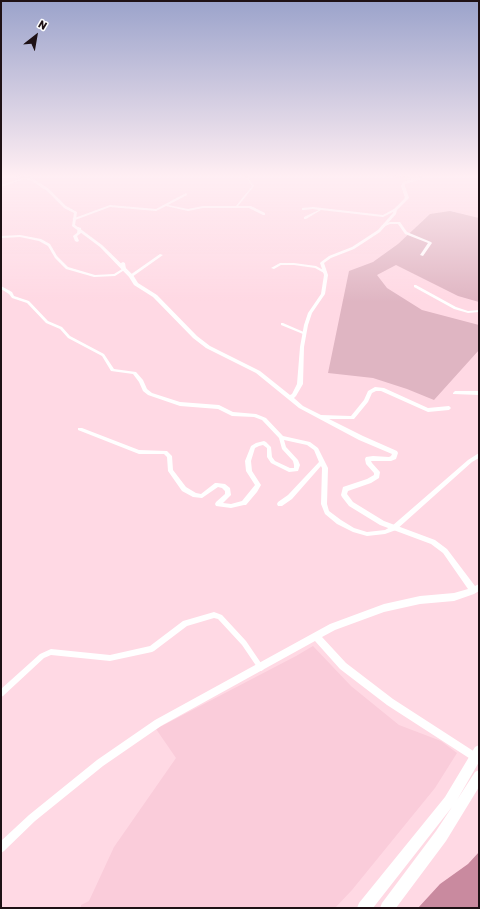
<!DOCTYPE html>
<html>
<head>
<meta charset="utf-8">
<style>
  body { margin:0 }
  #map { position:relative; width:480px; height:909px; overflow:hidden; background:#ffd9e4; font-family:Rubik,sans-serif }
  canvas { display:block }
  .frame { position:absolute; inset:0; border:2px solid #1e1115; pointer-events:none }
  .north { position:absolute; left:16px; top:16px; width:40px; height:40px; -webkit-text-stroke:3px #fff; paint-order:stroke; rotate:31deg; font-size:11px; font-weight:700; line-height:16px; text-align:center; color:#1e1115 }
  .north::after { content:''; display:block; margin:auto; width:14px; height:18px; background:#1e1115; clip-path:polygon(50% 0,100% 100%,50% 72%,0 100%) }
</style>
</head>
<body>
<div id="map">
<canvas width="480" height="909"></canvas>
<div class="frame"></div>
<div class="north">N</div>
</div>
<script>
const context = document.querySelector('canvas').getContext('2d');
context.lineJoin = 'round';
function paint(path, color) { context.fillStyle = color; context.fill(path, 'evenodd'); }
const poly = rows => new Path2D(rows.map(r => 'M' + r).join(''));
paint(poly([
  [313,646,351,686,399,725,441,741,457,753,435,788,352,890,335,908,81,908,81,905,89,901,114,847,176,758,156,729,296,656]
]), '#faccda');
paint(poly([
  [450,211,479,218,479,302,458,296,396,265,377,275,387,288,422,310,479,325,479,350,434,400,407,389,373,378,328,373,349,271,373,262,398,244,430,214]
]), '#dfb5c2');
paint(poly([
  [479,852,479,908,418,908,440,884,468,864]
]), '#c98a9f');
paint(poly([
  [33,175,35,175,1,187,1,185,33,175],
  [244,175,246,175,254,186,238,206,251,206,265,213,265,215,263,215,249,208,203,208,188,211,166,206,156,211,110,207,75,220,72,219,110,205,156,209,186,193,187,194,187,195,168,205,188,209,203,206,236,206,252,186,244,175],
  [385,175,389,175,419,178,420,179,419,180,386,176,385,175],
  [313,207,383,215,394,209,397,210,383,217,321,210,306,219,304,219,304,217,319,210,313,209,303,210,302,210,302,208,313,207],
  [390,222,400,222,407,232,431,242,432,243,423,256,420,255,428,243,405,234,398,224,390,224,383,227,381,226,390,222],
  [78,227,81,228,81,233,77,236,79,241,77,242,75,241,73,236,77,233,78,227],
  [20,235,41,239,50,244,57,256,68,267,95,275,114,274,122,269,121,263,123,262,125,263,126,269,115,276,94,277,66,269,55,258,48,246,39,241,20,237,1,238,1,236,20,235],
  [160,254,163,255,132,277,130,277,130,275,160,254],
  [280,263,294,263,316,266,327,272,324,273,315,268,294,265,281,265,274,269,271,268,280,263],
  [414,285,416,285,456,307,468,311,479,310,479,312,468,313,454,309,414,287,414,285],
  [1,286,12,292,14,296,29,301,48,321,62,327,70,336,104,354,114,369,136,372,143,380,147,389,152,393,180,402,219,405,233,412,256,414,266,418,283,436,310,442,318,448,328,468,327,504,329,511,341,520,354,528,367,532,385,530,392,526,468,460,479,453,479,458,472,462,396,530,385,534,367,536,353,532,337,524,325,514,321,504,322,468,321,466,292,499,282,506,278,506,277,504,278,502,288,495,319,462,314,450,307,445,284,440,286,447,298,460,300,465,298,471,289,472,271,463,267,457,267,448,263,445,259,446,255,448,251,461,252,471,261,485,257,492,246,505,244,505,231,508,216,506,215,504,216,502,225,494,225,491,222,488,218,487,202,498,193,497,182,491,168,471,167,457,164,454,139,454,78,430,78,428,82,428,139,450,167,451,172,456,173,470,186,487,196,493,201,494,215,483,217,483,225,484,230,488,231,495,223,503,231,504,242,501,255,485,246,471,245,461,251,446,256,443,264,441,266,442,271,447,272,457,275,461,290,468,294,468,294,465,293,461,282,449,279,438,262,420,254,417,232,416,218,409,180,406,148,395,143,391,139,382,133,374,111,371,102,356,68,338,60,329,46,323,27,303,12,298,9,294,1,289,1,286],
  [281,323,283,323,306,333,305,334,303,334,281,325,281,323],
  [375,387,384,388,428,408,449,406,451,408,449,410,428,412,381,391,376,391,372,393,368,402,354,419,321,419,319,417,321,415,351,416,364,400,368,391,375,387],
  [455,391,479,391,479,395,453,394,453,393,455,391],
  [214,612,222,615,246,641,263,666,264,668,263,670,261,671,259,670,242,645,218,619,214,618,187,626,154,651,152,652,110,661,51,655,44,658,3,696,1,697,1,689,40,654,51,649,110,655,150,646,183,621,214,612]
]), '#fff');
paint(poly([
  [13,175,17,175,34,179,49,189,66,206,77,212,75,225,102,245,133,275,138,283,157,295,197,336,210,346,260,371,290,395,292,394,297,384,300,347,304,325,308,313,321,294,324,275,320,263,321,262,329,256,352,247,378,230,393,213,394,209,405,198,401,186,403,182,417,178,422,175,453,175,452,176,424,176,419,180,405,184,405,186,409,198,397,210,396,214,380,232,354,249,331,258,324,263,328,275,325,294,312,313,308,325,304,347,303,384,296,396,294,398,303,406,363,436,397,451,398,453,396,459,391,461,371,461,372,463,380,472,379,478,371,483,348,491,347,494,353,502,384,521,435,540,447,549,475,586,479,584,479,591,474,594,454,601,420,604,384,612,335,630,322,637,346,663,393,699,478,754,479,756,478,760,475,761,472,760,387,705,340,669,315,641,161,726,103,766,35,821,4,851,1,853,1,841,29,815,97,760,155,720,330,624,384,604,420,596,454,593,468,589,443,553,431,544,380,525,349,506,342,497,341,495,343,487,367,479,374,475,374,473,366,464,365,459,366,457,373,456,389,457,391,456,392,454,359,440,299,408,256,373,206,348,193,338,153,297,134,285,129,277,100,247,72,226,74,213,64,208,47,191,32,181,13,175]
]), '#fff');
paint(poly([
  [479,745,479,762,457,800,475,772,479,770,479,787,446,841,396,908,380,908,382,903,436,831,452,807,373,908,357,908,359,903,445,797,475,747,479,745]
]), '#fff');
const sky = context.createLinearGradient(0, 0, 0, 302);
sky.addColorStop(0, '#9ba3cb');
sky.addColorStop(0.58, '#ffeef3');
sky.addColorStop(1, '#ffeef300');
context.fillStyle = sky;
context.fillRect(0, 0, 480, 302);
</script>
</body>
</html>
